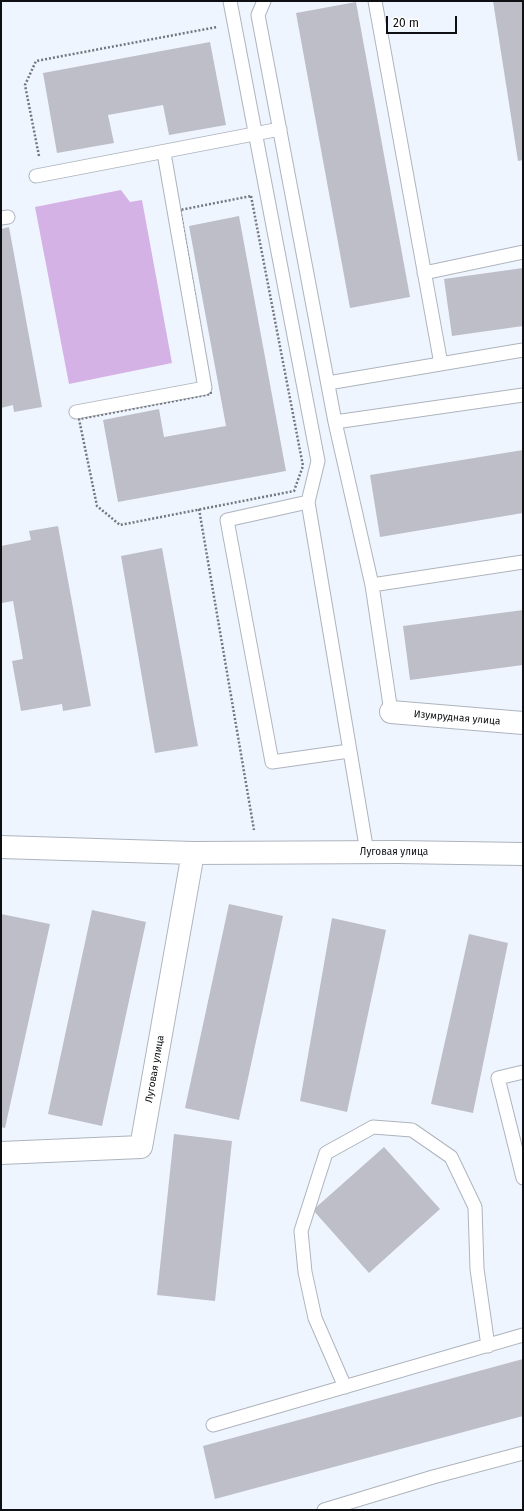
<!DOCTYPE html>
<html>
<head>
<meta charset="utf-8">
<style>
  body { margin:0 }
  #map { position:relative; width:524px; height:1511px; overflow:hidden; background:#eff5fe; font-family:"Fira Sans",sans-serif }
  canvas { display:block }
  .frame { position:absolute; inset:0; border:2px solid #0d0f12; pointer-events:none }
  .scale { position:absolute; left:386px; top:16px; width:71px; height:18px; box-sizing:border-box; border:2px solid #0d0f12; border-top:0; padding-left:5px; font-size:12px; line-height:14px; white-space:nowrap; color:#0d0f12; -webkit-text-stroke:3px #fff; paint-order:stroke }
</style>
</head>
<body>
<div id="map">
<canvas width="524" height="1511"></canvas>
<div class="frame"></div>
<div class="scale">20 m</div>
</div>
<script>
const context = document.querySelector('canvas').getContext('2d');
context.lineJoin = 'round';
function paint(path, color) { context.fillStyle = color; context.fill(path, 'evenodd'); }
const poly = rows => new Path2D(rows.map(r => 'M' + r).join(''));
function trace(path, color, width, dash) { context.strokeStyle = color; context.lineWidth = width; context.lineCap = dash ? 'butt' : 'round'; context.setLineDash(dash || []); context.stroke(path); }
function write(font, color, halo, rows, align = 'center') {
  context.font = font + ' "Fira Sans",sans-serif'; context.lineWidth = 3; context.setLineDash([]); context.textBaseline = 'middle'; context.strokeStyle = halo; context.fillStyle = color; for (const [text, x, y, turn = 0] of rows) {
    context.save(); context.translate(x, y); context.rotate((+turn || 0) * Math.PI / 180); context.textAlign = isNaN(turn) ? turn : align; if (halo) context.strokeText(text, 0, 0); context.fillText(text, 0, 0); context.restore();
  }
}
paint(poly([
  [121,190,130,202,142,200,172,363,69,384,35,207]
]), '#d5b2e6');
paint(poly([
  [493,1,523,1,523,160,518,161],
  [356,2,410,297,350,308,296,13],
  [210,42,226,125,169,135,163,105,108,115,114,143,57,153,43,73],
  [239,216,286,471,118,502,103,420,159,409,164,437,226,426,189,226],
  [9,227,42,407,14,412,13,405,1,408,1,229],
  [523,268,523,326,452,336,444,279],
  [523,450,523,513,380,537,370,475],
  [58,526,91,706,63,711,62,704,21,711,12,661,23,659,13,601,2,603,1,546,31,540,29,531],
  [162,548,198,746,155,753,121,556],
  [523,610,523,665,410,680,403,626],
  [229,904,283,916,239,1120,185,1108],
  [92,910,146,922,102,1126,48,1114],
  [1,914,50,924,5,1128,1,1127],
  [332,918,386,930,347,1112,300,1101],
  [469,934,508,943,473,1113,431,1104],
  [174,1134,232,1141,215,1301,157,1295],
  [384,1147,440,1209,369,1273,313,1210],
  [523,1359,523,1416,215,1499,203,1446]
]), '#bebec8');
const service = poly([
  [230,1,318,461,308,502,367,852],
  [264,1,258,15,335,422],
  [375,1,441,364],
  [36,176,280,129],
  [1,218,8,217],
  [424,273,523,252],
  [328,383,523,350],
  [76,412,205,388,164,153],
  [308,502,227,520,272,762,349,751],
  [372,585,523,562],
  [391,712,372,585,335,422,523,395],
  [523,1072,498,1078,523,1178],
  [345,1387,315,1318,305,1272,301,1231,326,1153,373,1127,412,1130,451,1157,475,1207,477,1269,488,1346],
  [213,1425,523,1335],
  [324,1510,433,1477,523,1453]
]);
const minor = poly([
  [391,712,523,723],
  [1,847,193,853,397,852,523,854],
  [1,1153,141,1147,193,853]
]);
trace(service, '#aeb4bd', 15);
trace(minor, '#aeb4bd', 24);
trace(poly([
  [39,156,25,85,36,61,217,27],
  [251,196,303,466,294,491,120,525,97,506,79,419,211,394,180,210,251,196],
  [199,509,254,830]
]), '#73777d', 2.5, [2, 2]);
trace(service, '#fff', 13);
trace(minor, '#fff', 22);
write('10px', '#0d0f12', '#fff', [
  ["Изумрудная улица",457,718,5],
  ["Луговая улица",394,852],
  ["Луговая улица",155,1069,-80]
]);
</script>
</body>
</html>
